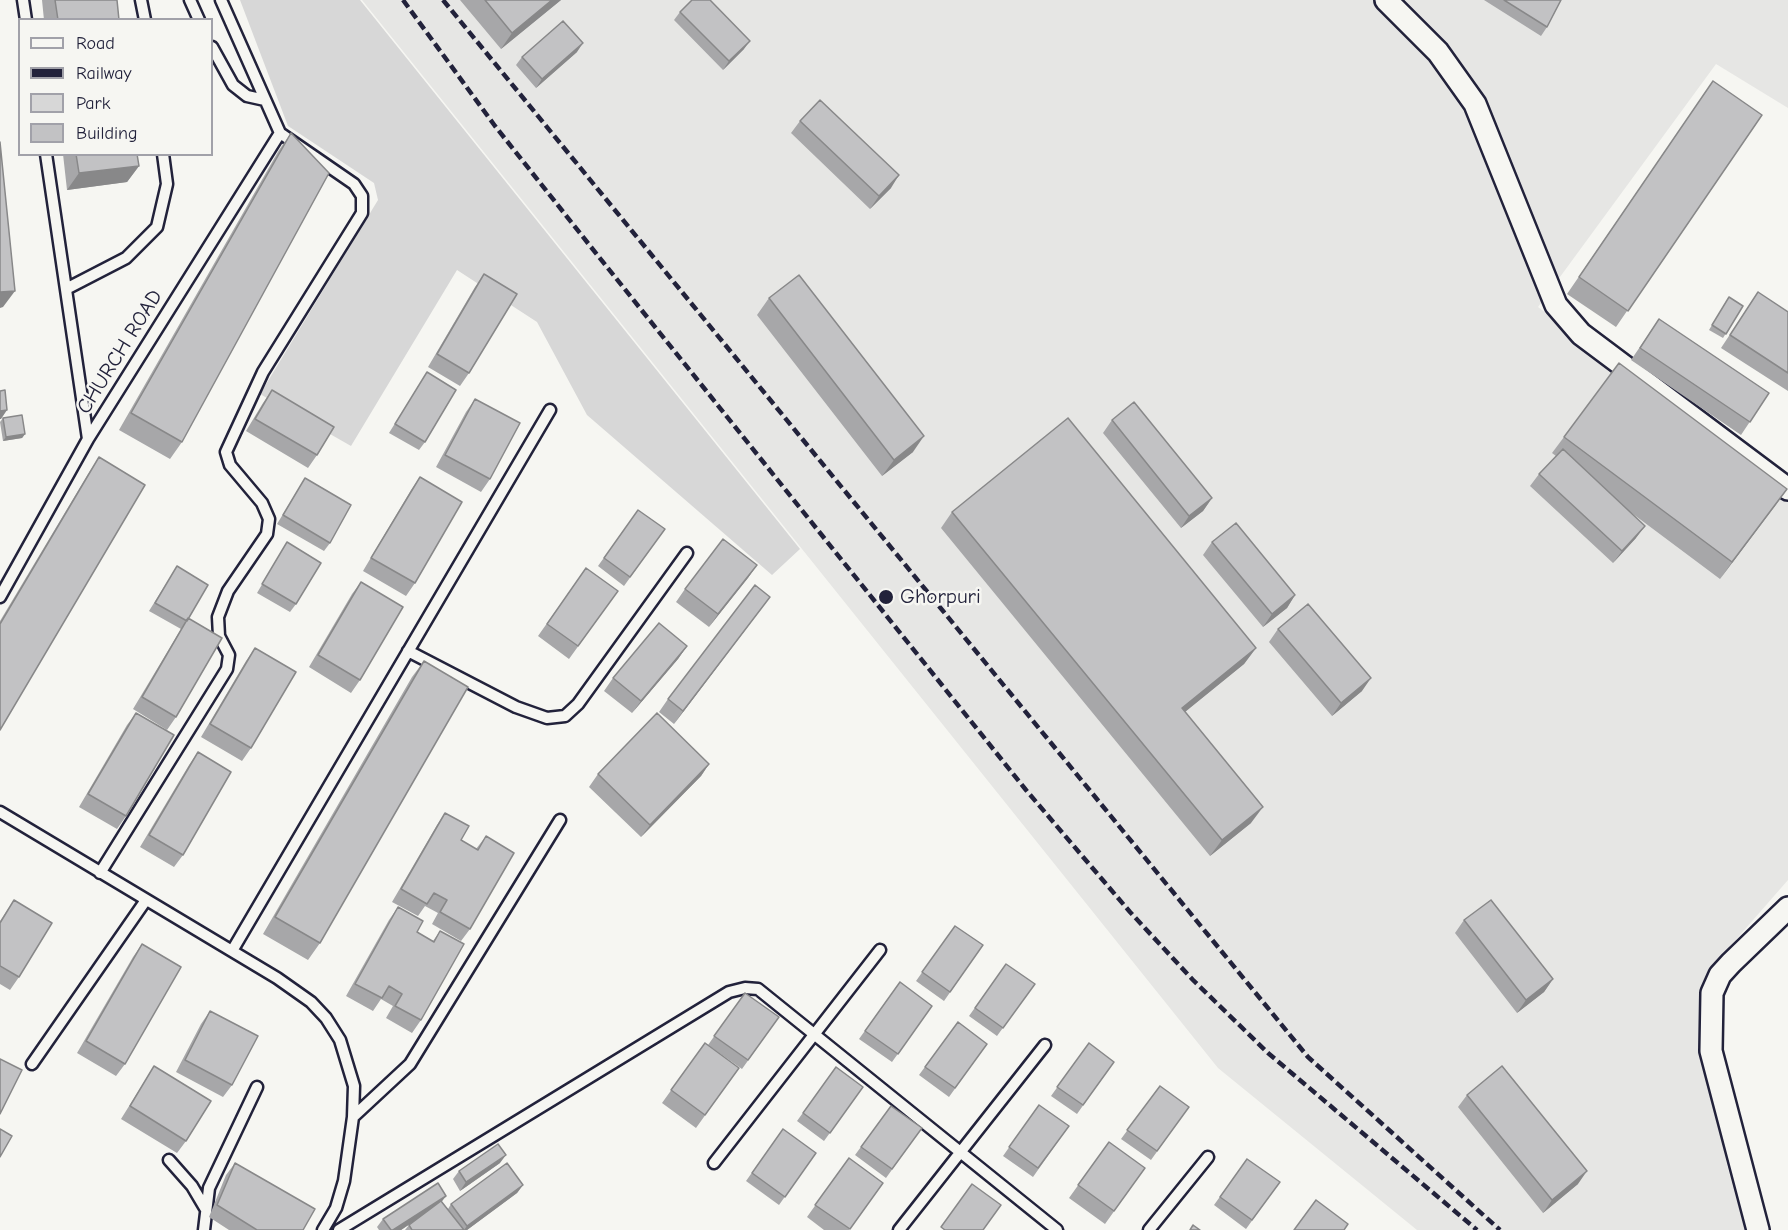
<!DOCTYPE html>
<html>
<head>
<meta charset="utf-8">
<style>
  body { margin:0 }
  #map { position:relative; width:1788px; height:1230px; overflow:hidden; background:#f6f6f2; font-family:"Comic Neue",sans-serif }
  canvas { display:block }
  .legend { position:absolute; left:18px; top:18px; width:195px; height:138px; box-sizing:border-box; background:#f6f6f2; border:2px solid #a1a1a9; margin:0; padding:8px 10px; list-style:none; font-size:18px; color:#22223b }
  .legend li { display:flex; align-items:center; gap:12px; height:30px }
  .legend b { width:30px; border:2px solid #a1a1a9 }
</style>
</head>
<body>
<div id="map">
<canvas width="1788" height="1230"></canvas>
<ul class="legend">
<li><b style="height:8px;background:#f6f6f2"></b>Road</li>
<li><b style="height:8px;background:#22223b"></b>Railway</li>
<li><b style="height:16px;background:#d7d7d7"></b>Park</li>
<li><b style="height:16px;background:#c2c2c4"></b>Building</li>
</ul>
</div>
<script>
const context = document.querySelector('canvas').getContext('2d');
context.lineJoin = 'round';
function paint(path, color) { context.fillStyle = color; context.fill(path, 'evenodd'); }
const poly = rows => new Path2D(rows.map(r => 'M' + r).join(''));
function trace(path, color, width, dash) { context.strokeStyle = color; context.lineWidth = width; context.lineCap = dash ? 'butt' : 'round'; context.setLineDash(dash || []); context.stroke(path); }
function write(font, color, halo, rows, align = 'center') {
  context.font = font + ' "Comic Neue",sans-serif'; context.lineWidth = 5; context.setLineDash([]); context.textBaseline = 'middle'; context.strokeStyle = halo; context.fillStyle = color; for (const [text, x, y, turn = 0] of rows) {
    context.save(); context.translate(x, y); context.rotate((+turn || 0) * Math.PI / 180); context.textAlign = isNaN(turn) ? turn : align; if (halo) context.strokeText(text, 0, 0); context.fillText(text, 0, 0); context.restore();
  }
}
paint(poly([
  [362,0,1788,0,1788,108,1716,64,1538,307,1788,498,1788,880,1712,967,1701,1041,1727,1165,1745,1230,1417,1230,1218,1068]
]), '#e6e6e4');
paint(poly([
  [240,0,360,0,800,549,772,575,587,415,537,322,457,270,351,446,260,394,378,200,374,183,288,126]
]), '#d7d7d7');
const lane = poly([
  [23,0,26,20],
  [141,0,145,20],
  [190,0,199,20],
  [212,47,233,85,247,96,265,100],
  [46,154,88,439],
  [66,289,126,258,157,227,167,184,163,154],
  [0,597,88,439,280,133],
  [408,651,516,707,547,718,565,716,578,704,687,553],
  [0,812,277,978,311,1002,326,1018,340,1040,354,1086,353,1117,344,1181,336,1208,323,1230],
  [100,873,227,669,229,655,219,636,218,617,228,591,267,534,269,519,262,503,230,465,226,452,263,372,362,213,362,196,354,184,280,133,221,0],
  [232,951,550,410],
  [32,1064,146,900],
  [353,1117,410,1064,560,820],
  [169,1160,192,1186,205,1208],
  [714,1163,880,950],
  [204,1230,209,1188,257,1087],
  [339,1230,729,992,745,988,758,989,1057,1230],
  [899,1230,1045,1045],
  [1149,1230,1208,1157]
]);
const street = poly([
  [1386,0,1438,52,1475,104,1556,305,1581,334,1788,489],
  [1758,1230,1711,1051,1712,993,1720,975,1731,963,1788,908]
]);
trace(lane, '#22223b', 15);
trace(street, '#22223b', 26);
trace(lane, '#f6f6f2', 10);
trace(street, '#f6f6f2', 21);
trace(poly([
  [403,0,495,126,591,247,1026,790,1130,912,1193,980,1268,1053,1477,1230],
  [443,0,1308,1057,1500,1230]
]), '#22223b', 4.5, [9, 4.5]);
paint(poly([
  [42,0,117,0,119,20,44,20],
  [460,0,561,0,501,49],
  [1484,0,1561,0,1547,27,1541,36],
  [680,12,744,49,723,70,674,20],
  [577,52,536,88,516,65,522,57],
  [1713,81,1762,115,1616,327,1567,294],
  [800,121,891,188,870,209,791,133],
  [291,133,182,442,170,459,119,430,279,150],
  [63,154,137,154,139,166,127,182,67,190],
  [484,274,469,373,460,386,428,367,475,287],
  [1758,292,1788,312,1788,391,1721,348],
  [769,298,913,452,882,476,757,315],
  [1726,302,1743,306,1723,338,1709,330],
  [1659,319,1769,393,1741,435,1631,360],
  [427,372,425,442,419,450,389,433],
  [272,390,317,455,308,468,246,431,263,403],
  [475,399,490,479,481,492,436,467,466,412],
  [3,418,25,434,22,438,3,441,0,422],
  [1112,420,1212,498,1203,511,1181,528,1103,433],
  [1564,437,1787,489,1720,579,1629,511,1636,538,1613,563,1530,486,1539,474,1556,456,1552,453],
  [99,457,0,730,0,621,88,474],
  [420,477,415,583,406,596,363,571,411,490],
  [305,478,330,543,324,551,277,524],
  [638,510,665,529,624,586,598,566],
  [952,512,1256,648,1244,664,1185,712,1251,823,1210,856,941,528],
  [287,542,296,604,290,612,257,593],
  [1212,542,1295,595,1287,608,1263,627,1203,555],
  [757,565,709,627,676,602,685,589],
  [177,566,187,621,176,717,167,730,133,709,181,629,149,611],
  [586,568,618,591,569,659,538,636],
  [361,582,360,680,351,693,309,667,352,594],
  [770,597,674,724,659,712,668,699],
  [1278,629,1362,691,1332,716,1269,642],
  [687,646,678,659,632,713,604,691,613,678],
  [255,648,251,748,242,761,201,737,246,661],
  [424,661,320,943,308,960,263,934,412,677],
  [136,713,126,816,117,829,79,807,127,725],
  [198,752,183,855,174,867,140,847,189,765],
  [709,764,701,776,641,837,589,787,598,774],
  [445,813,461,840,476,849,486,836,470,929,461,941,432,924,438,913,425,906,418,916,392,902,437,825],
  [14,900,19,977,10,990,0,984,0,921],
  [398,907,417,932,433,941,440,931,421,1020,412,1033,386,1018,393,1006,381,999,373,1011,346,996,389,920],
  [1464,920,1553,979,1544,992,1517,1013,1455,933],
  [955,926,983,945,944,1001,916,981],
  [142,944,125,1064,116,1076,77,1053,133,957],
  [1006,964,1035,984,997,1036,969,1016],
  [900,982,932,1006,892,1062,859,1039],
  [745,993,779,1017,742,1069,708,1045],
  [210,1011,232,1085,223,1097,176,1072,201,1024],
  [958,1022,987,1044,949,1097,919,1075],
  [705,1043,739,1068,696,1128,662,1103],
  [1089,1043,1114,1062,1077,1114,1051,1096],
  [154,1066,186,1141,177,1153,121,1119],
  [836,1067,863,1087,824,1141,797,1121],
  [1160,1086,1189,1107,1151,1160,1121,1139],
  [1467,1095,1578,1184,1543,1213,1458,1107],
  [1039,1105,1069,1126,1033,1177,1003,1156],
  [891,1106,922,1128,886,1178,855,1155],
  [783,1129,816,1153,779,1205,746,1181],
  [1109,1142,1145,1168,1105,1224,1069,1198],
  [849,1158,883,1183,849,1230,824,1230,807,1217],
  [1247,1159,1280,1182,1246,1229,1214,1205],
  [235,1163,303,1230,229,1230,209,1217,226,1175],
  [500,1163,460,1191,453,1179,459,1171],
  [523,1185,517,1193,467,1230,405,1230,409,1225,414,1221,401,1230,379,1230,377,1227,383,1219,442,1202,448,1209,451,1204]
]), '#a7a7a9');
paint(poly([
  [552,0,561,0,501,49,512,33],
  [750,41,744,49,723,70,729,61],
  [583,43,577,52,536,88,542,79],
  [139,166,127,182,67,190,79,173],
  [899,175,891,188,870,209,879,196],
  [15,291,3,307,0,308,0,292],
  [7,410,1,419,0,419,0,411],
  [25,434,22,438,3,441,6,437],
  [924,436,913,452,882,476,894,460],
  [1787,489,1775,506,1720,579,1732,562],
  [1212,498,1203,511,1181,528,1189,516],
  [1645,526,1636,538,1613,563,1622,551],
  [757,565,748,578,709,627,718,614],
  [1295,595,1287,608,1263,627,1272,614],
  [770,597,761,609,674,724,683,711],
  [687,646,678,659,632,713,641,701],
  [1256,648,1244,664,1170,724,1182,708],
  [1371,678,1362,691,1332,716,1341,703],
  [709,764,701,776,641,837,650,825],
  [1263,807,1251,823,1210,856,1222,840],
  [1553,979,1544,992,1517,1013,1526,1000],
  [506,1155,500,1163,460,1191,466,1182],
  [1587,1171,1578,1184,1543,1213,1552,1200],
  [523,1185,517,1193,467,1230,464,1230,467,1226],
  [446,1196,440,1204,401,1230,393,1230]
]), '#888889');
const building = poly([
  [55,0,117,0,119,20,58,20,55,0],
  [485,0,552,0,512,33,485,0],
  [692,0,710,0,750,41,729,61,680,12,692,0],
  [1504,0,1561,0,1547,27,1504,0],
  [563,21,583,43,542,79,522,57,563,21],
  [1713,81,1762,115,1628,311,1579,277,1713,81],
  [820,100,899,175,879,196,800,121,820,100],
  [291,133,329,173,182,442,131,413,291,133],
  [0,142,15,291,0,292,0,142],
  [76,154,137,154,139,166,79,173,76,154],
  [484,274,517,294,469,373,437,354,484,274],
  [799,275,924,436,894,460,769,298,799,275],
  [1758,292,1788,312,1788,373,1730,335,1758,292],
  [1729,297,1743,306,1726,334,1712,325,1729,297],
  [1659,319,1769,393,1750,422,1640,348,1659,319],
  [1619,363,1787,489,1732,562,1564,437,1619,363],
  [427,372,456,390,425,442,395,424,427,372],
  [5,390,7,410,0,411,0,391,5,390],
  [272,390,334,427,317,455,255,419,272,390],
  [475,399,520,423,490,479,445,455,475,399],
  [1134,402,1212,498,1189,516,1112,420,1134,402],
  [22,415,25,434,6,437,3,418,22,415],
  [1068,418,1256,648,1182,708,1263,807,1222,840,952,512,1068,418],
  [1563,449,1645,526,1622,551,1539,474,1563,449],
  [99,457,145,485,0,730,0,624,99,457],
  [420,477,462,502,415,583,371,558,420,477],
  [305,478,351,505,330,543,283,515,305,478],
  [638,510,665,529,630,577,604,558,638,510],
  [1236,523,1295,595,1272,614,1212,542,1236,523],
  [723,539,757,565,718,614,685,589,723,539],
  [287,542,321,563,296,604,262,584,287,542],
  [177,566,208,585,187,621,155,603,177,566],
  [586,568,618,591,578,646,547,624,586,568],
  [361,582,403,607,360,680,318,655,361,582],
  [755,585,770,597,683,711,668,699,755,585],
  [1308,604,1371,678,1341,703,1278,629,1308,604],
  [188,618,222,638,176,717,142,697,188,618],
  [659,623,687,646,641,701,613,678,659,623],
  [255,648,296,672,251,748,210,724,255,648],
  [424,661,468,687,320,943,275,917,424,661],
  [136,713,174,735,126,816,88,794,136,713],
  [657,713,709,764,650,825,598,774,657,713],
  [198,752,231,772,183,855,149,835,198,752],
  [445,813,469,826,461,840,478,850,486,836,514,853,470,929,440,912,447,900,434,893,427,904,401,889,445,813],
  [14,900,52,923,19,977,0,966,0,923,14,900],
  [1491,900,1553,979,1526,1000,1464,920,1491,900],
  [398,907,423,921,417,932,434,942,440,931,464,944,421,1020,395,1006,402,994,389,986,382,998,355,984,398,907],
  [955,926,983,945,950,992,922,972,955,926],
  [142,944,181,967,125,1064,86,1041,142,944],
  [1006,964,1035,984,1003,1028,975,1008,1006,964],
  [900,982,932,1006,898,1054,865,1031,900,982],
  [745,993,779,1017,748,1060,714,1036,745,993],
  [210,1011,258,1036,232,1085,185,1060,210,1011],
  [958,1022,987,1044,955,1088,925,1067,958,1022],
  [705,1043,739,1068,705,1115,671,1090,705,1043],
  [1089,1043,1114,1062,1083,1105,1057,1087,1089,1043],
  [0,1059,22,1070,0,1114,0,1059],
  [154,1066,211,1101,186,1141,130,1106,154,1066],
  [1502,1066,1587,1171,1552,1200,1467,1095,1502,1066],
  [836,1067,863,1087,830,1133,803,1113,836,1067],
  [1160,1086,1189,1107,1157,1151,1127,1130,1160,1086],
  [1039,1105,1069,1126,1038,1168,1009,1147,1039,1105],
  [891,1106,922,1128,892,1169,861,1147,891,1106],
  [0,1129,12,1136,0,1157,0,1129],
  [783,1129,816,1153,785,1197,752,1173,783,1129],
  [1109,1142,1145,1168,1114,1211,1078,1185,1109,1142],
  [498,1144,506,1155,466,1182,459,1171,498,1144],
  [849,1158,883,1183,850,1229,815,1205,849,1158],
  [1247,1159,1280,1182,1252,1220,1220,1197,1247,1159],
  [235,1163,315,1209,303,1230,257,1230,217,1205,235,1163],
  [507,1163,523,1185,467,1226,451,1204,507,1163],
  [438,1183,446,1196,393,1230,391,1230,383,1219,438,1183],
  [972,1184,1001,1205,983,1230,945,1230,941,1227,972,1184],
  [1316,1200,1348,1224,1344,1230,1294,1230,1316,1200],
  [441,1201,464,1230,412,1230,409,1225,441,1201],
  [1193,1225,1200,1230,1190,1230,1193,1225]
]);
paint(building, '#c2c2c4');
trace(building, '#888889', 1.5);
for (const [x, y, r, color] of [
  [886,597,8,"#22223b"]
]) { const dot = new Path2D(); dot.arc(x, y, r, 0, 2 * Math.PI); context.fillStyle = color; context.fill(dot); trace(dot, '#f6f6f2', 2); }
write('21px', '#22223b', '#f6f6f2', [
  ["CHURCH ROAD",120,352,-58]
]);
write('21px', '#22223b', '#f6f6f2', [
  ["Ghorpuri",900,597]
], 'left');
</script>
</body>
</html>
